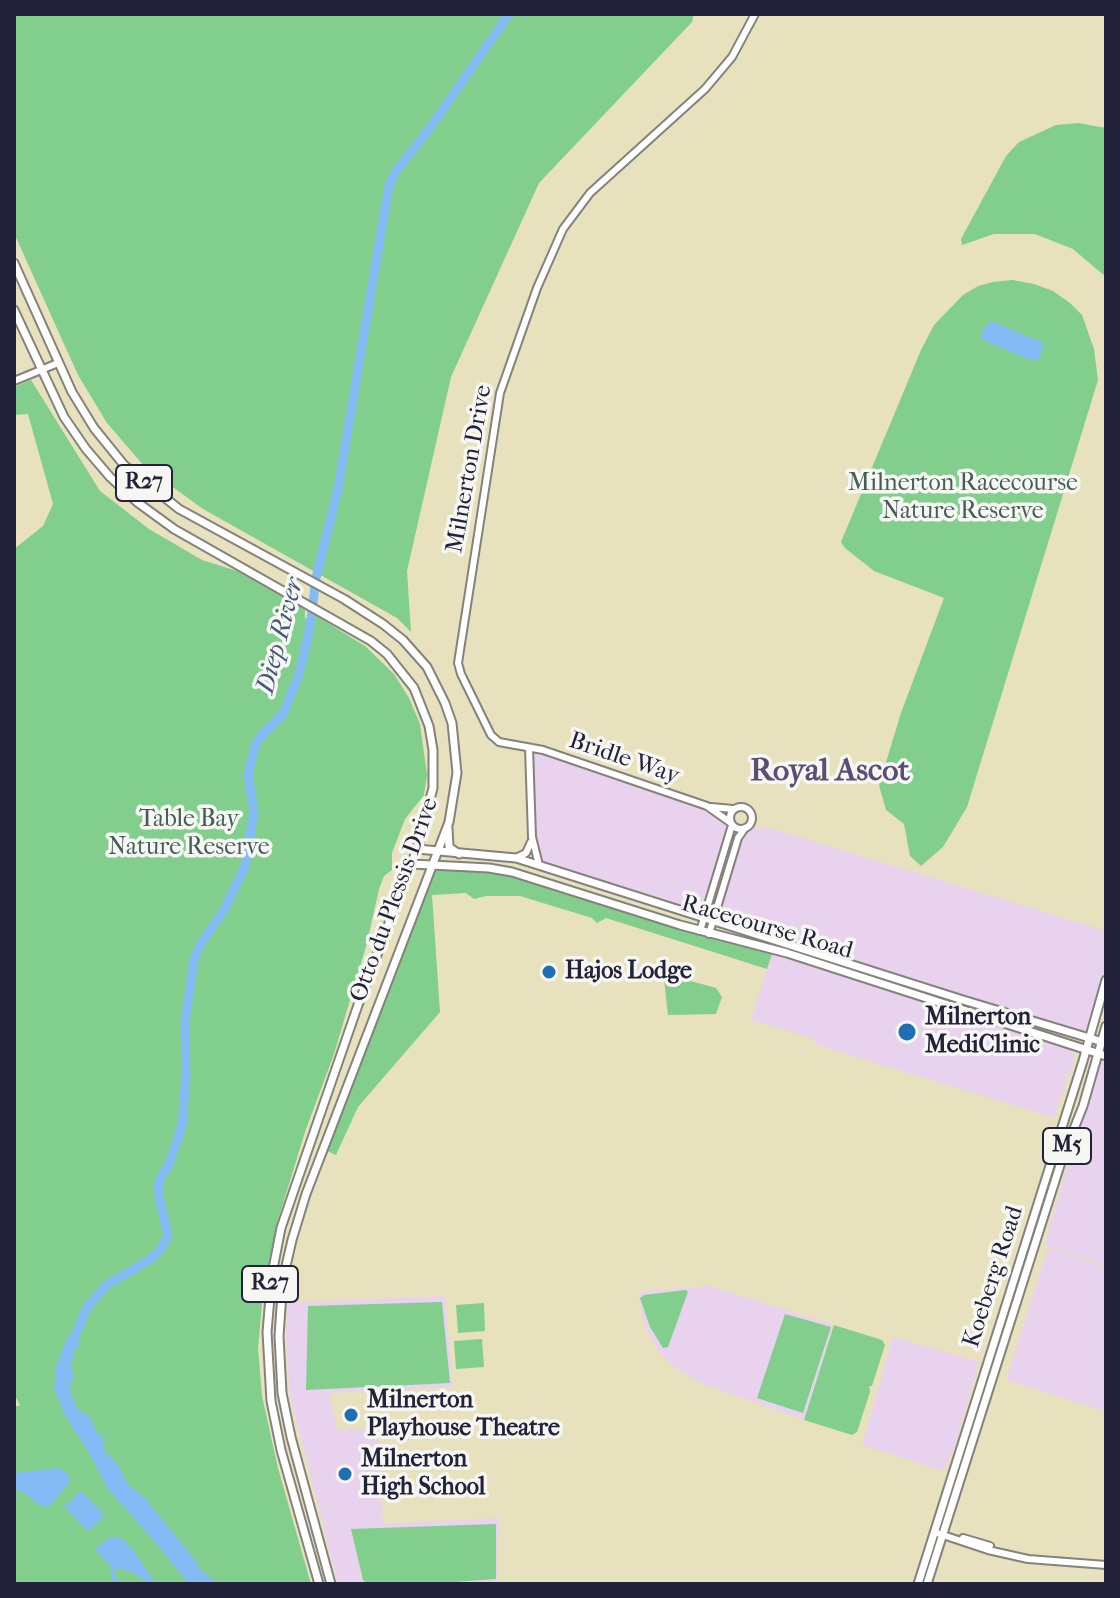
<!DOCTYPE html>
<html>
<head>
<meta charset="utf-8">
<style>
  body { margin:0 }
  #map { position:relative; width:1120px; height:1598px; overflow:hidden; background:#e7e1be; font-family:"IM FELL French Canon",serif }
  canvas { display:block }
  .frame { position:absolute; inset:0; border:16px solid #22223b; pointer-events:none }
</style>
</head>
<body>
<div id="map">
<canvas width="1120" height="1598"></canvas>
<div class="frame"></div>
</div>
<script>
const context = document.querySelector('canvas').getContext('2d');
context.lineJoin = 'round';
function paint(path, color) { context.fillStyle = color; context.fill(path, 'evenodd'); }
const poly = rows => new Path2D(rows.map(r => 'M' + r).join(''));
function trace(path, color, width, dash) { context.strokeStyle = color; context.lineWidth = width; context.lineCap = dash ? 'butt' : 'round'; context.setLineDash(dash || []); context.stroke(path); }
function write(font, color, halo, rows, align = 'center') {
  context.font = font + ' "IM FELL French Canon",serif'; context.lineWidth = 7; context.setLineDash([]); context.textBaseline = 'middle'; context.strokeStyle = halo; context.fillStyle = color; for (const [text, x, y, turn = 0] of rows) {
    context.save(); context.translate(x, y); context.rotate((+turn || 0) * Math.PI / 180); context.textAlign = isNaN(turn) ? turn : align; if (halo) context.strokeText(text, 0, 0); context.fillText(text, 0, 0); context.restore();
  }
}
paint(poly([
  [529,748,707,806,739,829,770,828,1106,931,1106,980,1090,1038,539,865,537,860],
  [772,954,1073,1048,1074,1059,1054,1118,818,1045,811,1038,751,1020],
  [1099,1061,1106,1064,1106,1265,1044,1245],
  [1048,1248,1106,1267,1106,1411,1009,1381,1007,1377],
  [710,1286,834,1325,804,1420,699,1382,674,1367,659,1352,646,1329,638,1296,642,1291],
  [445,1296,453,1387,329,1393,337,1430,378,1428,383,1524,499,1518,497,1584,338,1584,290,1395,286,1338,288,1303],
  [893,1337,979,1362,954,1449,943,1471,862,1445]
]), '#e9d2ee');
paint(poly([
  [14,14,694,14,692,22,539,183,451,377,407,571,411,632,397,618,203,509,144,466,107,423,78,375,14,233],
  [1078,123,1106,128,1106,277,1073,249,1035,234,994,234,962,245,961,239,1006,156,1019,142,1056,125],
  [1013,280,1034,284,1053,291,1070,303,1082,315,1094,349,1098,380,967,807,943,847,921,866,910,856,904,824,886,810,879,785,901,713,944,598,874,571,845,548,841,542,921,350,934,325,963,295,978,286,993,282],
  [31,380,100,491,149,529,202,560,237,571,305,609,305,618,313,622,313,614,365,646,394,674,409,698,420,724,427,775,424,795,405,819,392,853,392,870,384,876,379,889,367,943,334,1054,305,1132,277,1223,262,1304,258,1348,262,1396,278,1468,311,1584,14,1584,14,1407,20,1405,14,1394,14,549,43,526,53,504,28,414,14,415,14,387],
  [430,866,500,869,787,953,772,954,767,969,606,918,597,923,592,918,520,896,486,896,474,899,466,893,432,895,440,1012,358,1107,336,1155,323,1149],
  [669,975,716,988,722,997,716,1014,668,1015,664,979],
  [686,1290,688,1292,668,1347,663,1348,650,1327,640,1298,644,1295],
  [442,1302,450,1383,306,1390,308,1306],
  [484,1303,485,1331,458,1333,456,1305],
  [785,1314,831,1327,803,1413,757,1398],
  [834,1325,882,1340,885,1345,872,1386,869,1386,870,1392,857,1432,852,1435,804,1420],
  [482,1339,484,1367,456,1369,454,1341],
  [496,1524,496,1579,426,1584,368,1584,363,1580,351,1529]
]), '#81ce8d');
paint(poly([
  [991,321,1044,343,1038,361,1023,357,981,339,983,330],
  [68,1335,75,1336,80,1344,74,1351,71,1368,74,1377,69,1387,77,1409,90,1417,96,1432,104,1438,103,1449,117,1463,128,1485,143,1496,197,1562,199,1568,217,1584,189,1584,154,1541,108,1489,88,1451,66,1417,54,1389,56,1367],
  [59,1468,67,1473,70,1481,51,1505,45,1507,39,1505,23,1492,14,1489,14,1473],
  [81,1491,105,1515,88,1531,64,1507],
  [110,1537,119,1537,132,1548,156,1584,151,1584,130,1571,114,1568,118,1584,114,1584,110,1571,111,1567,95,1549]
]), '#85bbf4');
trace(poly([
  [75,1336,86,1309,105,1286,149,1260,160,1250,168,1236,158,1191,159,1181,169,1164,182,1126,186,1076,185,1022,194,959,200,945,224,910,245,866,254,811,248,775,254,749,259,738,283,714,299,674,310,627,316,578,338,488,389,185,396,171,429,129,509,14]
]), '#85bbf4', 9);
const tertiary = poly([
  [14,381,58,363],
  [529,748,532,837,539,865],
  '730 818a11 11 0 1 1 22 0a11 11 0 1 1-22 0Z',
  [711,807,733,809],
  [731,823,707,806,543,750,499,742,491,735,461,674,458,663,500,393,537,288,563,229,590,193,705,89,732,57,755,14],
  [516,858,526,853,531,842],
  [700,931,732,825],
  [709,934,738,838,745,828],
  [934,1532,988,1550,1028,1559,1106,1565],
  [963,1538,990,1546]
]);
const secondary = poly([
  [417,849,516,858,963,1000,1106,1043],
  [412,864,489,868,512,872,680,925,787,953,1106,1056]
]);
const primary = poly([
  [14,263,72,392,94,428,124,465,179,509,344,599,383,624,403,640,427,667,445,703,452,723,457,773,449,822,306,1194,292,1240,283,1279,279,1336,282,1393,291,1437,331,1584],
  [14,310,64,417,86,449,110,477,137,502,174,529,371,641,387,654,414,688,429,726,433,750,433,788,417,849,358,1005,294,1190,281,1228,272,1274,267,1332,271,1401,281,1450,319,1584],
  [448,828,449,847,459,854],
  [918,1584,1083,1061,1106,980],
  [927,1584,1062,1159,1083,1106,1106,1026]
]);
trace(tertiary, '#84827c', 10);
trace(secondary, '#84827c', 11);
trace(primary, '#84827c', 11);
trace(tertiary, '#fff', 6);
trace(secondary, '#fff', 7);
trace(primary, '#fff', 7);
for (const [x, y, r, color] of [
  [549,972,8,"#1f6fb2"],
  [907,1032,10,"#1f6fb2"],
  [351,1415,8,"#1f6fb2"],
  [345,1474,8,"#1f6fb2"]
]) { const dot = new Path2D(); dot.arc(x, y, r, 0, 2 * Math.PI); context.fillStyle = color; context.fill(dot); trace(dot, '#f6f6f2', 3); }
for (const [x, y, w] of [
  [144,483,56],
  [1067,1146,48],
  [270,1284,56]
]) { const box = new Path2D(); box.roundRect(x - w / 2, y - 18, w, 36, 6); context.fillStyle = '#f6f6f2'; context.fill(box); trace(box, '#22223b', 2); }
write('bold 22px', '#22223b', null, [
  ["R27",144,483],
  ["M5",1067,1146],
  ["R27",270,1284]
]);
write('24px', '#22223b', '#f6f6f2', [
  ["Milnerton Drive",470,469,-80],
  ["Bridle Way",624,759,19],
  ["Otto du Plessis Drive",395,900,-70],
  ["Racecourse Road",767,928,16],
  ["Koeberg Road",994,1277,-72]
]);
write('24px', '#435e58', '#f6f6f2', [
  ["Milnerton Racecourse",963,484],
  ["Nature Reserve",963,512],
  ["Table Bay",189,820],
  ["Nature Reserve",189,848]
]);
write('bold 24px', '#22223b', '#f6f6f2', [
  ["Hajos Lodge",565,972],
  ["Milnerton",925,1018],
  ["MediClinic",925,1046],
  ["Milnerton",367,1401],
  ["Playhouse Theatre",367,1429],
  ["Milnerton",361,1460],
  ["High School",361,1488]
], 'left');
write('italic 26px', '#45587c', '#f6f6f2', [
  ["Diep River",281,636,-75]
]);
write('bold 32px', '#5a4f72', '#f6f6f2', [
  ["Royal Ascot",830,772]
]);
</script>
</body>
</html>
